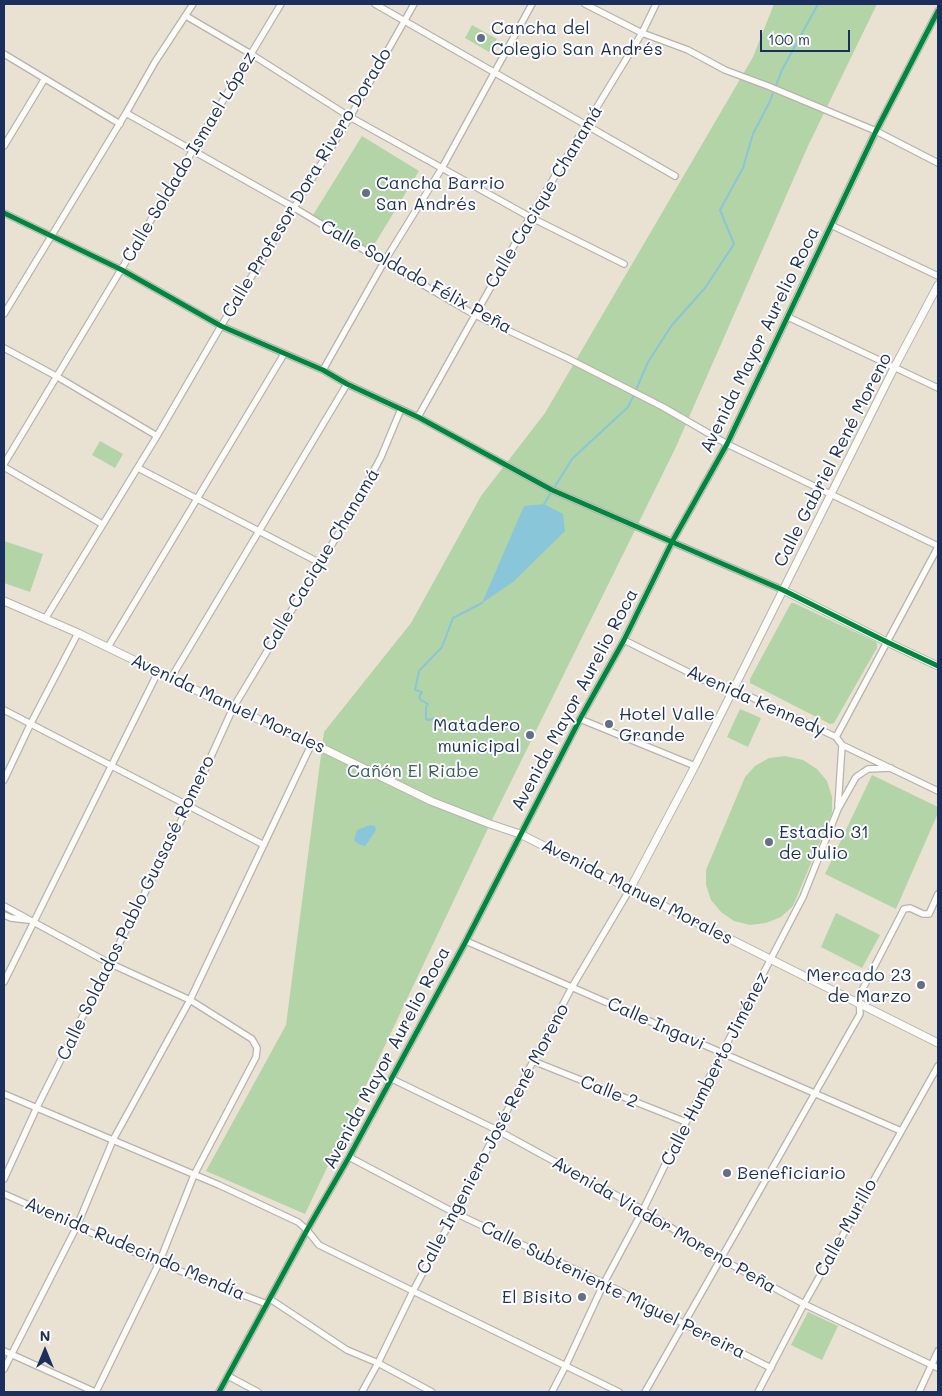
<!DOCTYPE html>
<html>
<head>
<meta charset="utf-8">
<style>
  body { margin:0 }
  #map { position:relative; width:942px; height:1396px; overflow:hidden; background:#e9e2d3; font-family:Mali,sans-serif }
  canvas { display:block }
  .frame { position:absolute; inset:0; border:5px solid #1b2f5e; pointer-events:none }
  .north { position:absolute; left:20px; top:1326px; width:50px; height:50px; -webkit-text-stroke:4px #fff; paint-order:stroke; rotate:0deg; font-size:14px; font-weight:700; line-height:20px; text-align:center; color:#1b2f5e }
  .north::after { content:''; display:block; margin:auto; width:18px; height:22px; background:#1b2f5e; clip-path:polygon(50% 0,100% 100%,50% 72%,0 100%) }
  .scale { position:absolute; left:760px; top:30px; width:90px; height:22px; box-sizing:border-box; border:2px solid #1b2f5e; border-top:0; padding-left:6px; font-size:15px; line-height:18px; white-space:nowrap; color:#1b2f5e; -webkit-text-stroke:4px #fff; paint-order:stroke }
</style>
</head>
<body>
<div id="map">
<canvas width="942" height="1396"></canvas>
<div class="frame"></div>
<div class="north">N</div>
<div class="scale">100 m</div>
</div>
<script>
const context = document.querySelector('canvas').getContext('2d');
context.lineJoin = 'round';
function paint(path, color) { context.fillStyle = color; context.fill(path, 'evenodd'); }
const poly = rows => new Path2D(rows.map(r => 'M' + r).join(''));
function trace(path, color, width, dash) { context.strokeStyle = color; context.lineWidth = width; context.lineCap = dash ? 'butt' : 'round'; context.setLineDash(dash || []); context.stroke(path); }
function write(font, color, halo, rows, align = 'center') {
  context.font = font + ' Mali,sans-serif'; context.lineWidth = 4; context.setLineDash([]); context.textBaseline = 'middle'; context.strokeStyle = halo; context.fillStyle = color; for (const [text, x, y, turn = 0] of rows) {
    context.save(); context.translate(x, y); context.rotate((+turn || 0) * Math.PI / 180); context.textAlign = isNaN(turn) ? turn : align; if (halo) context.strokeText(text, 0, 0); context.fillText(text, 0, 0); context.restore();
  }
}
paint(poly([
  [774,4,877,4,808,146,675,449,490,824,305,1214,206,1171,286,1025,324,732,411,623,481,496,545,413,753,57],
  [472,25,497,39,489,52,465,38],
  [362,136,419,171,371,250,313,215],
  [100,441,123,454,115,468,92,455],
  [4,541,43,554,30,592,4,583],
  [791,603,794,603,876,642,877,644,877,648,834,723,830,724,750,683,750,679],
  [740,709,761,718,748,747,727,737],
  [785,756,803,760,817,769,827,781,832,797,832,813,793,906,781,917,766,923,750,925,734,921,721,912,711,900,706,885,706,870,745,777,755,766,769,758],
  [872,775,938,807,938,813,896,909,825,874],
  [836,913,880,935,862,968,821,947],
  [808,1312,838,1326,822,1360,791,1345]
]), '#b3d4a6');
paint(poly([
  [544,504,563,514,565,531,513,582,482,603,524,506],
  [370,825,375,826,376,830,368,842,365,846,358,844,354,840,357,830]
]), '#89c6da');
trace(poly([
  [636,390,648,362,672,325,705,288,734,244,720,210,743,168,753,134,770,101,782,70,818,4],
  [544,504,572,459,628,407,634,395],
  [458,729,452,724,448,725,434,718,429,720,426,719,426,707,428,704,421,700,419,697,422,692,415,690,419,671,442,647,453,618,482,603]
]), '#89c6da', 2);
const minor = poly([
  [375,4,675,176],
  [585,4,642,33,688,50,725,70,768,86,876,131,938,163],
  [186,16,251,54,350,117,530,217,624,264],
  [4,54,120,124],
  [126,113,293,207,384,262,475,315,567,358,663,407,727,444,938,546],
  [4,146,44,80],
  [4,213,122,270,221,326,323,370,347,384,418,417,552,490,783,590],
  [831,225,938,276],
  [4,314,126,113,155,62,193,4],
  [788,317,938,388],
  [4,348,56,376,157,436],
  [323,370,384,262,442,168,532,4],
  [418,417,530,217,642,33,656,4],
  [4,464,281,4],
  [4,467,102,524],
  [138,468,320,563],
  [45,619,157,436,221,326,350,117,414,4],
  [624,640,730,693,751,697,836,737,842,745,938,791],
  [108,647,284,354],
  [171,678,347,384],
  [4,710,264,845],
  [580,719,695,766],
  [836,737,938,547],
  [4,780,31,723,78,633],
  [838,806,842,745],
  [4,906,109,963,190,1000,252,1039,257,1048,256,1057,194,1175,159,1263,96,1392],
  [4,915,11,918,28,920],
  [466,941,901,1131],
  [4,982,158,672],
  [533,1061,686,1122],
  [392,1079,497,1130,643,1210,721,1259,804,1304,938,1368],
  [4,1094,219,1185,298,1222,307,1230,319,1245,619,1392],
  [349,1157,455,1213,604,1283,771,1368],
  [4,1179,37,1107,189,805,233,708,320,563,348,519,381,457,401,409],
  [4,1194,159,1263,267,1304],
  [270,1299,347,1350,378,1363,432,1392],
  [4,1351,95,1392],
  [4,1369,77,1226,113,1140,190,1000,312,743],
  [228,1376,258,1392],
  [219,1392,307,1230,349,1157,466,941,580,719,624,640,672,542,727,444,876,131,938,11],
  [362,1392,378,1363,413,1291,455,1213,497,1130,572,987,630,889],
  [552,1392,566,1365,604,1283,643,1210,686,1122,803,897,838,809,856,777,868,769,891,768],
  [645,1392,860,1014,859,996,904,909,910,908,923,914,929,914,938,894],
  [758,1392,804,1304,938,1066],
  [919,1392,938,1351]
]);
const tertiary = poly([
  [783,590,887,642,938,666],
  [4,601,78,633,233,708,312,743,431,801,490,824,520,834,938,1043],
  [630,889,695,766,894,368,938,285]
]);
trace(minor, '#b5b3ae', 8);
trace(tertiary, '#b5b3ae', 9);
trace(minor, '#fcfbf8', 5.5);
trace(tertiary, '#fcfbf8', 7);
trace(poly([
  [4,213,122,270,221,326,323,370,347,384,418,417,552,490,783,590,887,642,938,666],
  [219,1392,307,1230,349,1157,466,941,580,719,624,640,672,542,727,444,876,131,938,11]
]), '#00873e', 5);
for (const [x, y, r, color] of [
  [481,38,5,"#636e87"],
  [366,193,5,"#636e87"],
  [609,724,5,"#636e87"],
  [530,735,5,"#636e87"],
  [769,842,5,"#636e87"],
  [921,985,5,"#636e87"],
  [727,1173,5,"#636e87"],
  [582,1297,5,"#636e87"]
]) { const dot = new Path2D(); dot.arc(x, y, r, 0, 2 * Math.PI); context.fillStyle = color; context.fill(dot); trace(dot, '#fff', 2); }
write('18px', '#1b2f5e', '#fff', [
  ["Cancha del",491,28],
  ["Colegio San Andrés",491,49],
  ["Cancha Barrio",376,183],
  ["San Andrés",376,204],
  ["Hotel Valle",619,714],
  ["Grande",619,735],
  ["Matadero",520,725,"right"],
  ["municipal",520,746,"right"],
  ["Estadio 31",779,832],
  ["de Julio",779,853],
  ["Mercado 23",911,975,"right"],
  ["de Marzo",911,996,"right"],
  ["Beneficiario",737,1173],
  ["El Bisito",572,1297,"right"]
], 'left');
write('18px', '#1b2f5e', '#fff', [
  ["Calle Soldado Ismael López",189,157,-59],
  ["Calle Profesor Dora Rivero Dorado",307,183,-59],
  ["Calle Cacique Chanamá",544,197,-59],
  ["Calle Soldado Félix Peña",416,277,29],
  ["Avenida Mayor Aurelio Roca",760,340,-64],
  ["Calle Gabriel René Moreno",833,460,-63],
  ["Calle Cacique Chanamá",321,560,-59],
  ["Avenida Mayor Aurelio Roca",575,700,-62],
  ["Avenida Kennedy",756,701,24],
  ["Avenida Manuel Morales",228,704,25],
  ["Avenida Manuel Morales",637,892,27],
  ["Calle Soldados Pablo Guasasé Romero",136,908,-64],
  ["Calle Ingavi",656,1024,24],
  ["Avenida Mayor Aurelio Roca",387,1058,-62],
  ["Calle Humberto Jiménez",715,1069,-63],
  ["Calle 2",609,1092,22],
  ["Calle Ingeniero José René Moreno",493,1139,-62],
  ["Avenida Viador Moreno Peña",664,1225,30],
  ["Calle Murillo",846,1228,-61],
  ["Avenida Rudecindo Mendía",135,1249,23],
  ["Calle Subteniente Miguel Pereira",613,1290,26]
]);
write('18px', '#3b5d69', '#fff', [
  ["Cañón El Riabe",413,771]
]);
</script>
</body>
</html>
